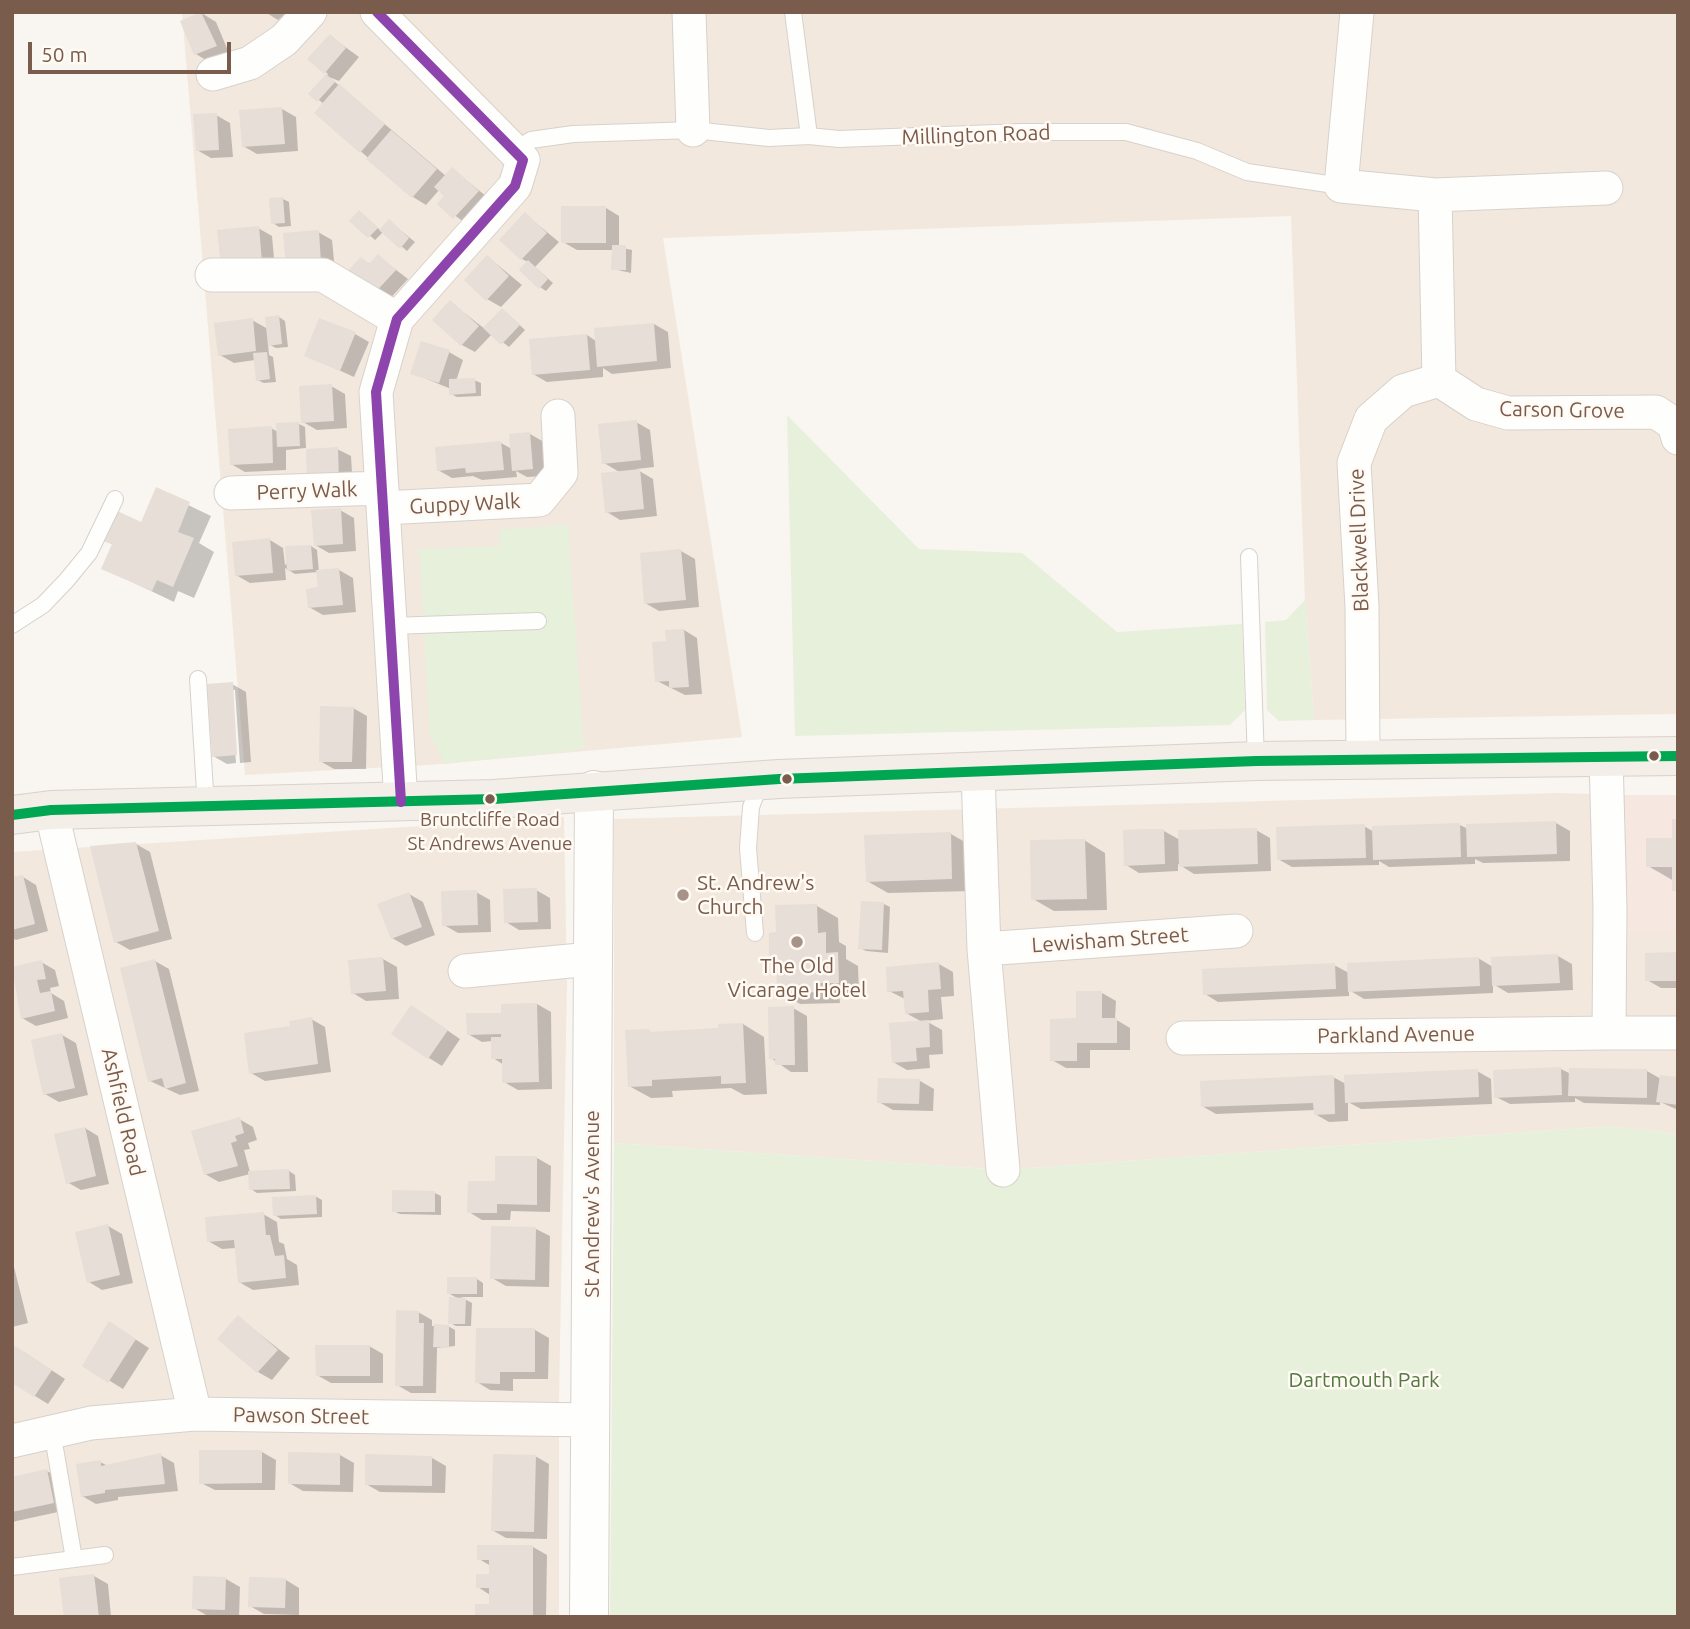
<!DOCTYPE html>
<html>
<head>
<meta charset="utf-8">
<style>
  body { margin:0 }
  #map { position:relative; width:1690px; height:1629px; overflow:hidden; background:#f9f5f0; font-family:Ubuntu,sans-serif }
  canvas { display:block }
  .frame { position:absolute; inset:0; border:14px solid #7a5c4d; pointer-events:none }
  .scale { position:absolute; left:28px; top:42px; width:203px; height:32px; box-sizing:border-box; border:4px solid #7a5c4d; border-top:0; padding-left:9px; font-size:21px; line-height:24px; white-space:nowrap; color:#7a5c4d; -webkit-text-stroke:5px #fffaf3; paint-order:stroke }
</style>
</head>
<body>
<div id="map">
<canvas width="1690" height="1629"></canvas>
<div class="frame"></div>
<div class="scale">50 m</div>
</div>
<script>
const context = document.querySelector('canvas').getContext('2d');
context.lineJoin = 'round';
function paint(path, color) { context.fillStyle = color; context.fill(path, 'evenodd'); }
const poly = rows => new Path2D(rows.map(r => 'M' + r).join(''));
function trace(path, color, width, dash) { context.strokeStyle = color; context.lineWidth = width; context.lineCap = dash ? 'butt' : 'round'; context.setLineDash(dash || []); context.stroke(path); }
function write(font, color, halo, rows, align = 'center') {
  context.font = font + ' Ubuntu,sans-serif'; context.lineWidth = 5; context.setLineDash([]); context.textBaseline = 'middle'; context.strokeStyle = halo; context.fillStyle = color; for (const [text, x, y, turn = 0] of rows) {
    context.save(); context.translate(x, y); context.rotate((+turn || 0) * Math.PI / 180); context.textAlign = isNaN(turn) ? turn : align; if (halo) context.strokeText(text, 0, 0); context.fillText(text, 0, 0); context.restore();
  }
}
paint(poly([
  [182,12,1678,12,1678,714,1314,720,1305,600,1291,216,663,238,742,737,428,765,245,775],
  [1559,793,1622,795,1623,931,1678,931,1678,1134,1611,1126,1003,1170,614,1143,614,819],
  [564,817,567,984,559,1395,559,1617,12,1617,12,852]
]), '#f2e8de');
paint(poly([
  [1622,795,1678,795,1678,931,1623,932]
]), '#f6e8e1');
paint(poly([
  [787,415,919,549,1022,553,1117,632,1242,624,1245,710,1230,725,795,736],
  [568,524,584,749,445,764,430,735,419,549,500,546,499,530],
  [1305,600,1314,720,1279,721,1267,710,1265,622,1286,620],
  [1611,1126,1678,1134,1678,1617,610,1617,614,1143,1003,1170]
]), '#e7f0db');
paint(poly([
  [265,12,287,12,278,20],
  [203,14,216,22,229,53,209,62,196,54,183,22],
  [330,36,359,57,339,81,329,77,446,176,452,169,491,200,468,225,439,204,447,196,440,189,426,205,413,197,317,113,324,104,311,94,328,74,310,59],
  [282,109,296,117,298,151,257,154,243,146],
  [216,115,230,123,233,157,211,158,197,150],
  [283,199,289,202,291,226,279,227,273,223],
  [606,208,619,216,619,247,632,250,631,273,613,269,613,250,577,250,563,242],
  [525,214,559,242,535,267,553,283,546,291,540,287,528,262,522,259],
  [365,216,381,231,389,221,415,242,407,251,384,231,375,240,352,220],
  [258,228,272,236,275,269,236,273],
  [318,232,332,240,335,271,285,235],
  [379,257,408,279,386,303,361,259,371,265],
  [488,257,522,285,501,307,487,299],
  [450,302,485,329,508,314,525,330,509,347,492,334,475,352,462,345],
  [279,317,285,321,288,347,276,348,268,344,269,355,273,357,276,382,264,383,257,380,255,360,234,363,220,355,252,320,268,329],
  [654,324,668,332,671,368,612,374,603,368,603,377,547,382,533,374,587,335,596,341],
  [355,334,369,342,354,377,306,355],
  [449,352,463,360,456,381,474,380,481,383,481,396,457,397,451,394,451,389,412,373],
  [331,386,345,394,347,428,317,430,303,422],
  [636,422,650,430,654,467,636,469,653,479,657,516,620,520,607,512,621,473,604,463],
  [299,424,305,427,306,448,286,450,286,470,245,472,231,464,271,428,278,432],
  [530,434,544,442,547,476,527,477,516,471,517,477,482,480,473,476,452,478,438,470,501,443,512,449],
  [337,449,351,456,353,489,323,491],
  [157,490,211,516,199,543,214,552,194,598,178,591,174,602,103,568,113,545,105,540,142,524],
  [340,510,354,518,356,551,329,553,315,545],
  [270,540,283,548,285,565,311,546,317,550,319,572,339,570,353,578,356,612,323,615,309,607,320,589,318,572,295,574,285,568,286,580,250,583,236,575],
  [681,551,695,559,699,607,659,611,645,603],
  [684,630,697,638,702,694,685,695,657,681,667,643],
  [232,684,246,692,251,762,240,763,235,690,231,690,236,763,227,764,213,756],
  [353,708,367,716,366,769,334,769,320,761],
  [1678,821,1678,892,1674,890,1674,881,1648,866,1673,840],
  [1556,823,1570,831,1570,861,1483,863,1475,859,1475,864,1389,867,1379,861,1379,865,1292,867,1278,859,1364,826,1374,832,1460,825,1468,829],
  [1256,830,1270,838,1271,871,1194,874,1178,864,1178,871,1139,873,1126,865,1164,831,1180,840],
  [951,834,972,846,973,891,888,893,867,881],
  [1084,840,1105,853,1107,910,1054,911,1033,899],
  [136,844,150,852,172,939,130,950,116,942],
  [23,877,36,885,48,931,16,940,12,938,12,879],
  [536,890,550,898,551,929,519,930,506,922],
  [476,892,490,900,491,932,458,933,444,925],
  [409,894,423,902,435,935,406,946,392,938],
  [884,904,890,907,888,953,866,951,860,948],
  [817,906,838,918,839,942,846,946,846,959,858,966,859,994,839,994,840,1003,800,1004,779,992,778,960,771,956,778,934],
  [1678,954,1678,988,1661,988,1647,980],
  [1558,956,1572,964,1573,990,1508,993,1493,984,1493,993,1364,999,1349,990,1349,996,1218,1002,1205,994,1334,965,1349,973,1478,958,1493,967],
  [383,959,397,967,399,999,366,1001,353,993],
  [155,961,169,969,199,1091,180,1095,150,1081],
  [41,962,55,970,59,986,50,988,51,993,64,1001,68,1018,36,1026,22,1018],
  [939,964,953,972,954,996,941,997,943,1019,926,1021,942,1030,943,1054,929,1055,930,1068,907,1070,893,1062,922,1022,906,1013,905,999,889,991],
  [1102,993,1116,1001,1115,1019,1130,1028,1130,1050,1090,1050,1090,1068,1066,1068,1052,1060,1078,1020],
  [537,1004,551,1012,552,1089,518,1090,504,1082,504,1065,493,1058,492,1041,482,1042,468,1034,503,1014],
  [793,1008,807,1016,808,1072,791,1072,771,1058],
  [425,1015,460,1039,442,1066,429,1058],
  [311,1019,325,1027,331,1072,265,1081,251,1073,292,1028],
  [743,1024,764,1037,767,1094,744,1095,731,1088,672,1091,673,1097,651,1098,629,1086,649,1031,654,1034,720,1030],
  [62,1035,76,1043,88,1095,59,1102,45,1094],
  [1561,1069,1571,1074,1647,1071,1661,1079,1678,1079,1678,1110,1660,1102,1660,1105,1584,1103,1575,1098,1575,1102,1510,1104,1496,1097],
  [1477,1071,1491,1079,1492,1104,1361,1109,1348,1102,1348,1121,1329,1122,1315,1114,1315,1110,1216,1114,1202,1106,1333,1077,1346,1084],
  [920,1081,934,1089,933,1111,893,1110,879,1102],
  [239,1119,253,1127,257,1140,248,1143,250,1149,244,1150,250,1172,289,1171,295,1175,296,1191,257,1193,251,1189,250,1174,219,1182,205,1174],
  [85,1128,98,1136,109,1184,81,1190,67,1182],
  [537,1158,551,1166,550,1212,511,1211,510,1220,482,1220,469,1212,496,1183],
  [435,1193,441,1196,441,1215,400,1214,393,1211],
  [315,1196,322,1200,322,1217,281,1219,275,1215],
  [263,1214,277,1222,279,1242,284,1244,287,1259,297,1265,299,1285,253,1290,239,1282,236,1248,222,1249,208,1241],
  [108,1226,122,1234,133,1283,102,1290,89,1282],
  [536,1229,550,1236,549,1287,506,1286,492,1278],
  [12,1259,28,1323,12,1327],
  [477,1279,483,1283,483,1297,461,1297,472,1303,471,1326,456,1326,450,1323,459,1299,448,1293],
  [418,1312,432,1320,432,1326,448,1326,455,1330,455,1346,437,1348,436,1393,411,1393,397,1385],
  [238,1317,290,1358,272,1380,258,1372],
  [535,1330,549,1338,548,1379,513,1379,513,1391,490,1390,477,1382],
  [124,1332,149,1348,123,1389,84,1365],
  [369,1346,383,1354,383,1383,331,1383,317,1375],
  [24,1352,65,1379,48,1404,35,1396],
  [262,1452,276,1460,275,1490,215,1490,201,1483],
  [160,1455,174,1463,178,1491,118,1497,118,1500,96,1504,82,1496,100,1462,108,1466],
  [340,1455,354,1463,353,1492,303,1491,289,1483],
  [535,1456,549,1464,547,1539,506,1538,492,1530],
  [432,1458,446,1466,445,1493,380,1492,366,1484],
  [47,1471,61,1479,67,1510,12,1522,12,1479],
  [533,1547,547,1555,546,1617,477,1617,490,1605,490,1595,478,1587,491,1576,491,1566,479,1559],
  [94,1576,108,1584,111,1617,65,1617],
  [226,1579,240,1587,239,1617,208,1616,194,1608],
  [286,1580,299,1588,299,1615,264,1614,250,1606]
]), '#0003');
paint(poly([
  [201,12,217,46,194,55,180,21],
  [330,34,346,48,324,74,307,59],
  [326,74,335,82,317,102,308,94],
  [339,84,385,124,360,153,314,113],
  [282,107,285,144,242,147,239,110],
  [217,113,219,150,196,151,193,114],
  [391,130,437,169,412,198,366,159],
  [452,167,479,191,453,219,437,204,444,196,434,187],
  [283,197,285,223,271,224,269,198],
  [561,206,606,206,606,243,561,243],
  [359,210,378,228,368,238,349,221],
  [525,212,547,233,521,260,499,240],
  [389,219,409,238,400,249,379,230],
  [259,226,262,262,221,266,217,230],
  [319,230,321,264,286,267,283,233],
  [612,245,626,245,626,270,611,270],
  [378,254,396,270,371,297,346,273,361,257,369,264],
  [487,255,509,276,486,301,464,280],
  [528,260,548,279,539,289,519,270],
  [450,300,479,326,461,346,432,320],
  [502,308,520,325,501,345,483,328],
  [279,315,282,344,268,346,265,317],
  [253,318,256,351,218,356,214,323],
  [319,318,356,332,340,371,304,356],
  [654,323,657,361,597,367,594,328],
  [587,334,590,370,532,375,529,339],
  [421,341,450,350,439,383,410,374],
  [267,352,270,379,256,381,253,353],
  [475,378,476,393,449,395,449,379],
  [332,384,334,421,301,423,299,386],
  [637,420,641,460,602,464,598,424],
  [299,422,300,446,277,447,276,423],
  [272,426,273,463,230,465,228,429],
  [530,432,533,469,512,471,509,434],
  [501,441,504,470,466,473,465,468,437,471,435,447],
  [338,447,339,482,307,484,306,449],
  [640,469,644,509,605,513,601,473],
  [156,487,190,502,178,532,194,538,173,587,157,580,152,591,101,569,112,544,102,541,115,510,141,522],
  [341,508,343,544,314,546,311,510],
  [270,538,273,573,235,576,232,542],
  [311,545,313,569,287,571,285,546],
  [681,549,686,600,644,604,640,553],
  [339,568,343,605,308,608,306,589,318,587,316,570],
  [684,629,689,687,669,688,669,681,655,682,652,642,666,641,665,630],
  [233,682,237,755,212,757,207,684],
  [320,706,354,707,352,762,319,762],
  [1672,819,1678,819,1678,891,1672,891,1672,867,1646,867,1646,838,1672,838],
  [1556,821,1557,854,1467,857,1466,824],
  [1460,823,1461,857,1373,860,1372,826],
  [1365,824,1366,858,1277,860,1276,827],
  [1257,828,1258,864,1179,867,1178,830],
  [1143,829,1164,829,1165,864,1124,866,1123,830],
  [951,832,952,879,866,882,864,835],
  [1085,839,1087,899,1031,900,1030,840],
  [136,842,159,931,114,943,90,846],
  [23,875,35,924,12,930,12,877],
  [537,888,538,922,504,923,503,889],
  [477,890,478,925,442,926,441,891],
  [409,892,422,927,391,939,377,904],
  [861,901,884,902,882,950,858,949],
  [817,904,818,933,826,932,826,953,838,952,839,983,819,983,819,992,777,993,776,957,769,957,769,933,776,932,775,905],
  [1678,952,1678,981,1645,981,1645,953],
  [1558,954,1560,983,1492,986,1491,957],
  [383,957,386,991,351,994,348,960],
  [1479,957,1480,986,1348,992,1347,963],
  [155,959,186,1083,165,1089,162,1078,148,1082,120,968],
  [42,960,46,979,37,980,40,993,51,991,55,1011,21,1019,12,967],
  [939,962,941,989,928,990,929,1012,905,1014,903,991,887,992,886,967],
  [1335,963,1336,989,1203,995,1202,969],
  [1076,991,1102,991,1102,1018,1117,1018,1117,1043,1077,1043,1077,1061,1050,1061,1050,1019,1076,1018],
  [537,1003,539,1082,502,1083,502,1059,491,1059,491,1037,501,1037,501,1034,467,1035,466,1013,501,1013,501,1004],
  [411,1005,448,1030,428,1059,391,1034],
  [794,1006,795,1065,775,1065,775,1059,769,1059,768,1007],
  [312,1017,318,1064,249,1074,244,1033,290,1026,289,1021],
  [929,1020,930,1047,916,1048,917,1061,892,1063,889,1023],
  [743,1023,746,1083,721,1084,721,1076,652,1080,652,1086,628,1087,625,1030,649,1029,650,1032,718,1028,718,1024],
  [62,1033,75,1088,43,1095,31,1040],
  [1561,1067,1562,1095,1494,1098,1493,1070],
  [1569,1068,1647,1069,1647,1098,1568,1096],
  [1478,1069,1479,1097,1345,1103,1344,1075],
  [1334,1075,1335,1114,1314,1115,1313,1103,1201,1107,1200,1081],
  [1660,1075,1678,1077,1678,1105,1656,1102],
  [878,1078,920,1079,919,1104,877,1103],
  [240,1117,244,1133,235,1136,237,1141,231,1143,238,1166,204,1175,191,1131],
  [85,1127,96,1176,66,1184,54,1134],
  [495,1156,537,1156,537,1205,497,1204,497,1213,467,1213,468,1181,495,1181],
  [289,1169,290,1189,249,1190,248,1171],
  [392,1190,435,1191,435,1212,392,1212],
  [316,1195,317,1214,273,1216,272,1197],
  [264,1212,266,1235,270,1235,275,1256,284,1255,286,1278,238,1283,234,1240,207,1242,205,1217],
  [108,1224,120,1275,87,1283,75,1232],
  [491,1226,536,1227,535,1280,490,1279],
  [447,1277,477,1277,477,1294,447,1294],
  [449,1297,466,1298,465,1324,448,1324],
  [396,1310,419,1311,419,1323,424,1323,423,1386,395,1386],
  [238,1315,278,1350,257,1373,217,1339],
  [109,1321,136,1339,108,1383,82,1366],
  [434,1324,449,1325,449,1348,433,1347],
  [476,1328,535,1328,535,1372,500,1372,500,1384,475,1383],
  [12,1344,52,1370,34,1397,12,1383],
  [315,1345,370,1345,370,1376,316,1376],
  [199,1450,262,1450,262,1483,199,1484],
  [288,1452,340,1453,340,1485,288,1484],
  [161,1453,165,1484,105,1490,105,1493,81,1497,76,1464,101,1460,101,1466],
  [365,1454,432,1456,432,1486,365,1485],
  [493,1454,536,1455,534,1532,491,1531],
  [47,1469,54,1503,12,1512,12,1477],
  [477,1545,533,1545,533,1617,475,1617,475,1604,489,1604,489,1588,476,1588,476,1574,489,1574,489,1560,477,1560],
  [94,1574,99,1617,64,1617,59,1578],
  [193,1576,226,1577,225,1610,192,1609],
  [249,1577,286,1578,285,1608,248,1607]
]), '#e6ded7');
const service = poly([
  [793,12,809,136],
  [513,151,531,140,573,134,693,130,769,138,809,136,839,139,1022,132,1126,132,1197,151,1247,172,1341,186],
  [1249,557,1256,761],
  [12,625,43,605,66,581,89,553,115,499],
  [390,626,538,621],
  [198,679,206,807],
  [755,933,748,848,751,807,761,781],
  [52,1431,74,1559],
  [12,1567,105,1555]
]);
const minor = poly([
  [377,12,523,160,515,186,397,319,376,392,401,802],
  [689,12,693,130],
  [1357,12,1341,186,1435,195,1606,188],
  [213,74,250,63,284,40,310,12],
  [1435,195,1439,380],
  [212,275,323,275,397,319],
  [1439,380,1476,404,1508,413,1656,412,1674,424,1678,438],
  [231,493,382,488],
  [383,508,539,500,561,473,558,416],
  [1606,756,1610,908,1609,1033,1678,1033],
  [1363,760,1362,607,1354,463,1371,419,1403,391,1439,380],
  [978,773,984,949,1003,1170],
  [51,810,195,1414],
  [984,949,1236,931],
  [465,971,591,959],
  [1183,1038,1609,1033],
  [12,1441,91,1423,195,1414,591,1420]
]);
const tertiary = poly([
  [589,1617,594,790]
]);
const primary = poly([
  [12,815,51,810,494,799,779,779,1256,761,1678,756]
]);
trace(service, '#d7d1cb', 18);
trace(minor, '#d7d1cb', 35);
trace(tertiary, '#d7d1cb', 40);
trace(primary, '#dad1cc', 40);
trace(service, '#fefefd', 16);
trace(minor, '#fefefd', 33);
trace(tertiary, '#fefefd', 38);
trace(primary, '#f3eee8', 38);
trace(poly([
  [12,815,51,810,494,799,779,779,1256,761,1678,756]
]), '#00a651', 10);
trace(poly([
  [377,12,523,160,515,186,397,319,376,392,401,802]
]), '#8e44ad', 10);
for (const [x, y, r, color] of [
  [1654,756,6,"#7a5c4d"],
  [787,779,6,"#7a5c4d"],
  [490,799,6,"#7a5c4d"],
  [683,895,7,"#a69286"],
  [797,942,7,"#a69286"]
]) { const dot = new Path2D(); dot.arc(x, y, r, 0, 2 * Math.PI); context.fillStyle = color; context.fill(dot); trace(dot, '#fffaf3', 2.5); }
write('19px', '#7a5c4d', '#fffaf3', [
  ["Bruntcliffe Road",490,820],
  ["St Andrews Avenue",490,844]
]);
write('21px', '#7a5c4d', '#fffaf3', [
  ["Millington Road",976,135,-2],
  ["Carson Grove",1562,410,1],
  ["Perry Walk",307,491,-2],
  ["Guppy Walk",465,504,-3],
  ["Blackwell Drive",1359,540,-92],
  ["Lewisham Street",1110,940,-4],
  ["Parkland Avenue",1396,1035,-1],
  ["Ashfield Road",123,1112,77],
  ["St Andrew's Avenue",592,1204,-90],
  ["Pawson Street",301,1416,1]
]);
write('21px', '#7a5c4d', '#fffaf3', [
  ["St. Andrew's",697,883],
  ["Church",697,907],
  ["The Old",797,966,"center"],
  ["Vicarage Hotel",797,990,"center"]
], 'left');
write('21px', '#537a41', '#fffaf3', [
  ["Dartmouth Park",1364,1380]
]);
</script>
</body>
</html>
